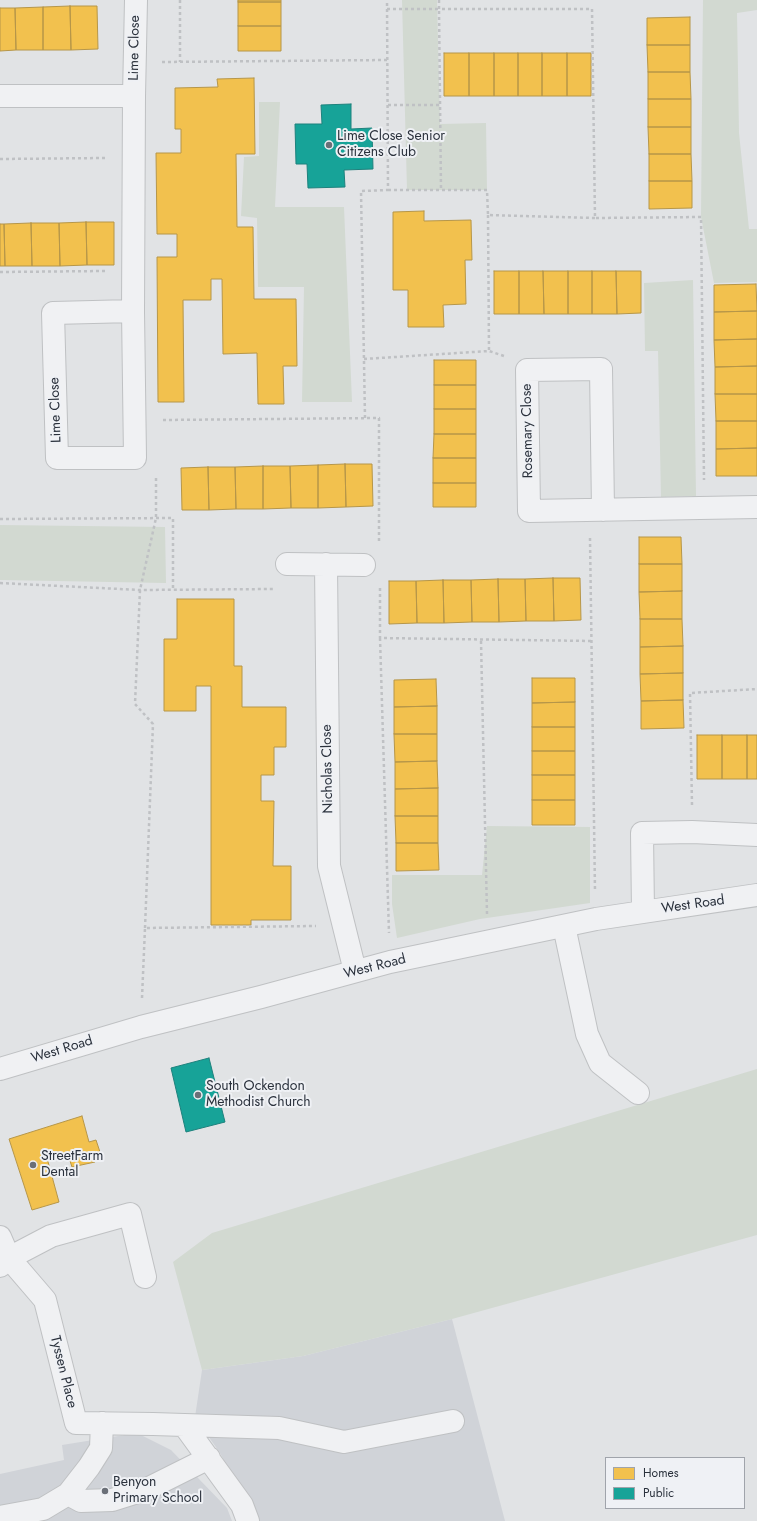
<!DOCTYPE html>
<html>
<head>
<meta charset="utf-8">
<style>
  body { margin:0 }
  #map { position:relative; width:757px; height:1521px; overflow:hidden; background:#e1e3e5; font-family:Jost,sans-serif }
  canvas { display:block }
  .legend { position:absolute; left:605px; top:1457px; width:140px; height:52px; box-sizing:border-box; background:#eff1f5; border:1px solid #a0a4ab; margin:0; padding:5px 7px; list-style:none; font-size:12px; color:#2a313c }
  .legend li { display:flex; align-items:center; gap:8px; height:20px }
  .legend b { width:20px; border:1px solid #a0a4ab }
</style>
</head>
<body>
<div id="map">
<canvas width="757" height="1521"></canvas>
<ul class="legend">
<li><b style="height:11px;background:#f2c14e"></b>Homes</li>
<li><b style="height:11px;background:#17a398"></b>Public</li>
</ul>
</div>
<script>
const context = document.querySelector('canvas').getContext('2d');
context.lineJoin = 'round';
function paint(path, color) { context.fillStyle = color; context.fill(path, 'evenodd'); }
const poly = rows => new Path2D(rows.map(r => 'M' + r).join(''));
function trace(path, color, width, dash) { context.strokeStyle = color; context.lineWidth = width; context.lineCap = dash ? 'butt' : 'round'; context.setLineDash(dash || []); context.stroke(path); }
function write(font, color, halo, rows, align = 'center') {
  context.font = font + ' Jost,sans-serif'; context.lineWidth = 4; context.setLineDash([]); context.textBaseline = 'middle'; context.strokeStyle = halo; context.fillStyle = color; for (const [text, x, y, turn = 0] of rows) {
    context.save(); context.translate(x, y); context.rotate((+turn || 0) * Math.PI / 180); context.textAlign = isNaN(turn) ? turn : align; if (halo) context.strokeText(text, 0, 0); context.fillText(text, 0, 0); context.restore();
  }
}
paint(poly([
  [452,1319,505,1521,256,1521,220,1453,195,1417,202,1370,303,1356],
  [137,1433,171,1450,227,1508,232,1521,0,1521,0,1474,64,1460,62,1445]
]), '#d0d3d8');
paint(poly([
  [402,0,437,0,440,124,486,123,487,190,407,190],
  [703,0,757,0,757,10,737,13,739,133,749,229,757,229,757,282,714,283,701,217],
  [259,102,280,102,275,207,344,207,352,402,302,402,304,287,258,287,257,218,241,216,244,157,259,156],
  [693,280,696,496,661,497,658,351,645,351,644,283],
  [0,525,165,527,166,583,0,580],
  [487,826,590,827,590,903,480,919,397,938,392,904,392,875,482,875],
  [757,1069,757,1235,452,1319,303,1356,202,1370,173,1262,212,1233]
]), '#d2d9d1');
const homes = poly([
  [238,0,281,0,281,2,238,2,238,0],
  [238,2,281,2,281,26,238,26,238,2],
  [70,6,97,6,98,49,71,50,70,6],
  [70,6,71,50,43,50,43,7,70,6],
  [43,7,43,50,16,50,15,8,43,7],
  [0,8,15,8,16,50,0,51,0,8],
  [690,17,690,45,647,45,647,18,690,17],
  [238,26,281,26,281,51,238,51,238,26],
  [647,45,690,45,690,72,648,72,647,45],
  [444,53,469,53,469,96,444,96,444,53],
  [469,53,494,53,494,96,469,96,469,53],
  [494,53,518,53,518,96,494,96,494,53],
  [518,53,542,53,542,96,518,96,518,53],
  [542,53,567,53,567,96,542,96,542,53],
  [567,53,591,53,591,96,567,96,567,53],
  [648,72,690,72,691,99,648,99,648,72],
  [254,78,255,154,236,154,237,227,253,227,254,299,296,299,297,366,283,366,284,404,258,404,257,353,223,354,222,279,211,279,211,300,183,300,184,402,158,402,157,257,177,257,177,234,157,234,156,153,181,153,181,129,175,129,175,88,218,87,217,79,254,78],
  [648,99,691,99,691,127,648,127,648,99],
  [648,127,691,127,691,154,649,154,648,127],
  [649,154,691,154,692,181,649,181,649,154],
  [649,181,692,181,692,208,649,209,649,181],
  [424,211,424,221,471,220,472,260,465,260,466,304,443,305,444,327,408,327,408,290,393,290,393,212,424,211],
  [86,222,114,222,114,265,87,265,86,222],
  [86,222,87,265,60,266,59,223,86,222],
  [31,223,59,223,60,266,32,266,31,223],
  [31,223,32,266,5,266,4,224,31,223],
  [0,224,4,224,5,266,0,266,0,224],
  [494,271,519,271,519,314,494,314,494,271],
  [519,271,543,271,544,314,519,314,519,271],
  [543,271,568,271,568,314,544,314,543,271],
  [568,271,592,271,592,314,568,314,568,271],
  [592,271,616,271,617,314,592,314,592,271],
  [616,271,641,271,641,313,617,314,616,271],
  [756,284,757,311,714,312,714,285,756,284],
  [757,311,757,339,714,340,714,312,757,311],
  [757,339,757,366,715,367,714,340,757,339],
  [434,360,476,360,476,385,434,385,434,360],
  [757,366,757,394,715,394,715,367,757,366],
  [434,385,476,385,476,409,434,409,434,385],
  [715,394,757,394,757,421,716,421,715,394],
  [434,409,476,409,476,434,434,434,434,409],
  [716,421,757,421,757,448,716,449,716,421],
  [434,434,476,434,476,458,433,458,434,434],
  [757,448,757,476,716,476,716,449,757,448],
  [433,458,476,458,476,483,433,483,433,458],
  [345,464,372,464,373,506,346,507,345,464],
  [345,464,346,507,318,508,318,465,345,464],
  [318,465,318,508,291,508,290,466,318,465],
  [263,466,290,466,291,508,263,509,263,466],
  [263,466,263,509,236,509,235,467,263,466],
  [208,467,235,467,236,509,209,510,208,467],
  [208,467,209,510,182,510,181,468,208,467],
  [433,483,476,483,476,507,433,507,433,483],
  [639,537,681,537,682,564,639,564,639,537],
  [639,564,682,564,682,591,639,592,639,564],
  [553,578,580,578,581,620,554,621,553,578],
  [553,578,554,621,526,621,525,579,553,578],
  [498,579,525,579,526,621,499,622,498,579],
  [498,579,499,622,472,622,471,580,498,579],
  [443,580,471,580,472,622,444,623,443,580],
  [443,580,444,623,417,623,416,581,443,580],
  [389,581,416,581,417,623,389,624,389,581],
  [682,591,682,619,640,619,639,592,682,591],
  [177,599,234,599,234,666,242,666,242,707,286,707,286,747,274,747,274,775,261,775,261,801,274,801,273,866,291,866,291,920,251,920,251,925,211,925,211,686,196,686,196,711,164,711,164,639,177,639,177,599],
  [640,619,682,619,683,646,640,647,640,619],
  [683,646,683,673,640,674,640,647,683,646],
  [683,673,683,700,641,701,640,674,683,673],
  [532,678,575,678,575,702,532,703,532,678],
  [436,679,437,706,394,707,394,680,436,679],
  [683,700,684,728,641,729,641,701,683,700],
  [575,702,575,727,532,727,532,703,575,702],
  [437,706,437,734,394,734,394,707,437,706],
  [532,727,575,727,575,751,532,751,532,727],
  [394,734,437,734,437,761,395,762,394,734],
  [697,735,722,735,722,779,697,779,697,735],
  [722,735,747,735,747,779,722,779,722,735],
  [747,735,757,735,757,779,747,779,747,735],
  [532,751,575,751,575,775,532,775,532,751],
  [437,761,438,788,395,789,395,762,437,761],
  [532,775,575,775,575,800,532,800,532,775],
  [438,788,438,816,395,816,395,789,438,788],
  [532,800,575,800,575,825,532,825,532,800],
  [395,816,438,816,438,843,396,843,395,816],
  [396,843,438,843,439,870,396,871,396,843],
  [82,1116,89,1142,96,1140,100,1152,93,1154,95,1162,72,1167,67,1152,47,1158,59,1202,32,1210,9,1139,82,1116]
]);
paint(homes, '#f2c14e');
trace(homes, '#b69649', 1);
const public = poly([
  [351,104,351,129,372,128,373,169,344,170,345,187,308,188,307,164,296,164,295,124,322,124,321,105,351,104],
  [209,1058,225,1122,186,1132,171,1068,209,1058]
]);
paint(public, '#17a398');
trace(public, '#1d817c', 1);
const minor = poly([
  [0,96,134,96,133,311,135,458,57,458,53,313,133,311],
  [134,96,136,0],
  [603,510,601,369,527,370,529,511,757,507],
  [287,564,364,565],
  [326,564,329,866,355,971],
  [643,912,642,833,692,832,757,835],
  [564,926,587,1034,600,1063,638,1093],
  [0,1069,141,1027,261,997,390,962,596,919,757,895],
  [0,1237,9,1258,45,1300,76,1423,153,1424,279,1428,344,1442,453,1421],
  [0,1266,9,1258,51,1236,130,1214,145,1277],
  [184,1425,242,1505,248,1521],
  [68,1494,81,1501,112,1500,147,1489,209,1458],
  [0,1517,43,1509,68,1494,89,1467,101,1448,102,1423]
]);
trace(minor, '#bfc1c3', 24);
trace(poly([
  [180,0,180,62],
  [439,0,439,9,592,9,595,218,701,217,704,480],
  [387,9,439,9,441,190],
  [162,62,387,60],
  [388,105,440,105],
  [0,159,105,158],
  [388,190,487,190,488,215,595,218],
  [488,215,489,351],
  [0,272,105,271],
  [364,359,489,351,504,356],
  [365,418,361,191,388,190,387,0],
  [163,420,379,418,379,543],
  [0,519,173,518,173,590],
  [590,538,595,891],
  [0,583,140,590,274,589],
  [380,588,380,638,591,641],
  [380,638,389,933],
  [481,641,487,914],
  [692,805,690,693,757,689],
  [145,928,153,724,135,704,140,590,156,518,156,476],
  [142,998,145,928,316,926]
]), '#bfc1c4', 2.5, [3, 3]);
trace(minor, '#f0f1f3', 22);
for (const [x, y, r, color] of [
  [329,145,4,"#6a6f77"],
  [198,1095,4,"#6a6f77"],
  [33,1165,4,"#6a6f77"],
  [105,1491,4,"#6a6f77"]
]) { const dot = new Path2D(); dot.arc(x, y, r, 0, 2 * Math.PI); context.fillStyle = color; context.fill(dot); trace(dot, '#eff1f5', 1.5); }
write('14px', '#2a313c', '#eff1f5', [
  ["Lime Close",135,48,-89],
  ["Lime Close",56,410,-92],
  ["Rosemary Close",528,431,-91],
  ["Nicholas Close",328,769,-91],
  ["West Road",693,905,-8],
  ["West Road",375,967,-14],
  ["West Road",62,1050,-17],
  ["Tyssen Place",63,1372,76]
]);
write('14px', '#2a313c', '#eff1f5', [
  ["Lime Close Senior",337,137],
  ["Citizens Club",337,153],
  ["South Ockendon",206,1087],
  ["Methodist Church",206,1103],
  ["StreetFarm",41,1157],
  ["Dental",41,1173],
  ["Benyon",113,1483],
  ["Primary School",113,1499]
], 'left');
</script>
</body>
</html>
